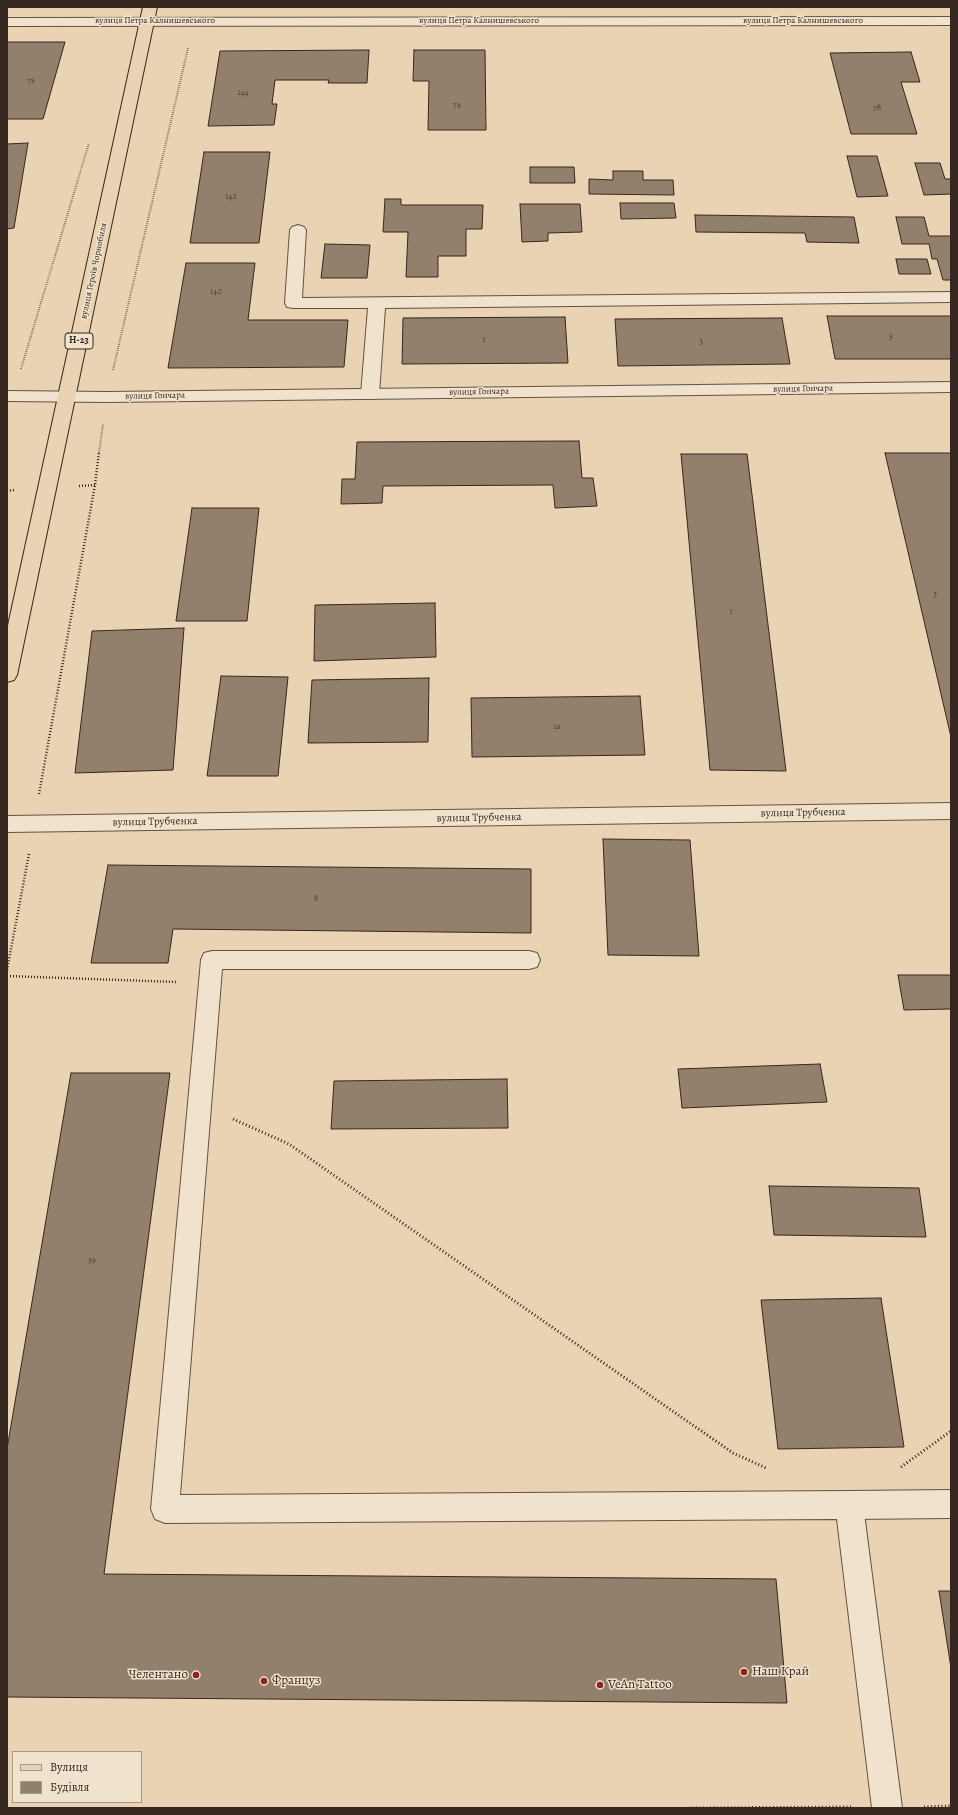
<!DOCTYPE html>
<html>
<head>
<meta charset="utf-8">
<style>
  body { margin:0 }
  #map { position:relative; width:958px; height:1815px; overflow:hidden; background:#e9d3b2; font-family:Alegreya,serif }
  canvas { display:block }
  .frame { position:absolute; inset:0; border:8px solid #362720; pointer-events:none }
  .legend { position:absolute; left:12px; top:1751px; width:130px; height:52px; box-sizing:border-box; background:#f1e2cd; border:1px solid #a69788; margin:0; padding:5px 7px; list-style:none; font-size:12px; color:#362720 }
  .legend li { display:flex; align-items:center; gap:8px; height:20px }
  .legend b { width:20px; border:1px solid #a69788 }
</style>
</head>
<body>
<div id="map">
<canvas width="958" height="1815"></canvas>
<div class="frame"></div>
<ul class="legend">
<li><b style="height:5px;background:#e9d3b2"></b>Вулиця</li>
<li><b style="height:11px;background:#93806c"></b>Будівля</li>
</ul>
</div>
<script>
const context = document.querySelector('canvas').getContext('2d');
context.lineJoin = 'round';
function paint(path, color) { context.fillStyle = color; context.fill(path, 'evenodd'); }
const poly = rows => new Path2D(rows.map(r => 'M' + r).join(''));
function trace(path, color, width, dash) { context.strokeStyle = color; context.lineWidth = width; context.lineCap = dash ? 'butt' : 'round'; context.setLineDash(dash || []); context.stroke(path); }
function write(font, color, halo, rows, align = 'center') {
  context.font = font + ' Alegreya,serif'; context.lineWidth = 3; context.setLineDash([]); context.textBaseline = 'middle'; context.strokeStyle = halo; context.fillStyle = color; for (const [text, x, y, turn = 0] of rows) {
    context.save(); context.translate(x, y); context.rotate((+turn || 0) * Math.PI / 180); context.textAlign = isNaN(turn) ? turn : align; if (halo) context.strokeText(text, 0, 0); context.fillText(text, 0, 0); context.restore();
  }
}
const building = poly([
  [7,42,65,42,43,119,7,119,7,42],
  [369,50,367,83,328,83,329,80,275,80,272,104,277,104,274,125,208,126,220,51,369,50],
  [414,50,485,50,486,130,428,130,429,81,413,81,414,50],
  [911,52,920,82,901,82,917,134,851,134,830,53,911,52],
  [28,143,14,228,7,229,7,144,28,143],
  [204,152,270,152,259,243,190,243,204,152],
  [847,156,877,156,888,196,857,197,847,156],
  [915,163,940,163,945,179,951,179,951,194,924,195,915,163],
  [530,167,574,167,575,183,530,183,530,167],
  [613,171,643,171,643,180,673,180,674,195,589,194,589,179,613,180,613,171],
  [385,199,401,199,401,205,483,205,482,229,466,229,466,256,438,256,438,277,406,277,408,232,383,232,385,199],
  [620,203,674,203,676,218,621,219,620,203],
  [520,204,580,204,582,232,548,233,548,241,522,242,520,204],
  [695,215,854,217,859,243,807,242,805,233,696,232,695,215],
  [896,217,924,217,929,236,951,236,951,280,943,280,937,259,932,259,929,244,902,244,896,217],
  [325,244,370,245,367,278,321,278,325,244],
  [896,259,927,259,931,274,899,274,896,259],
  [186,263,255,263,248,320,348,320,344,367,168,368,186,263],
  [827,316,951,316,951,359,835,359,827,316],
  [565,317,568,363,402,364,403,318,565,317],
  [782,318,790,364,618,366,615,319,782,318],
  [579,441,582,478,593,478,597,506,555,508,553,485,383,486,382,503,341,504,342,479,355,479,357,442,579,441],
  [885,453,951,453,951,737,885,453],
  [681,454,747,454,786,771,710,770,681,454],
  [192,508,259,508,247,621,176,621,192,508],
  [435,603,436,657,314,661,315,605,435,603],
  [184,628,173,770,75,773,92,631,184,628],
  [221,676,288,677,278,776,207,776,221,676],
  [429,678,428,742,308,743,312,680,429,678],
  [640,696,645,755,472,757,471,698,640,696],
  [603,839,690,840,699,956,608,955,603,839],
  [108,865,531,869,531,933,173,929,168,963,91,963,108,865],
  [898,975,951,975,951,1009,904,1010,898,975],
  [820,1064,827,1102,682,1108,678,1069,820,1064],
  [71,1073,170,1073,104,1574,776,1579,787,1703,7,1697,7,1449,71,1073],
  [507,1079,508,1128,331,1129,334,1081,507,1079],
  [769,1186,919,1188,926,1237,774,1235,769,1186],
  [881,1298,904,1447,778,1449,761,1300,881,1298],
  [939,1591,951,1591,951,1668,939,1591]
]);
paint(building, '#93806c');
trace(building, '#362720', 1);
const service = poly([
  [298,225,304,227,306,230,302,298,951,292,951,302,385,308,379,394,376,398,370,399,364,398,361,394,368,308,293,308,287,307,285,303,290,230,292,227,298,225],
  [212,951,529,951,537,953,540,960,537,967,529,969,222,969,180,1495,849,1491,859,1495,863,1505,902,1808,872,1808,837,1519,165,1523,155,1519,151,1509,201,960,204,953,212,951]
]);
const minor = poly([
  [951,17,951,25,7,26,7,18,951,17],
  [951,382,951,392,107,402,7,401,7,391,107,392,951,382],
  [951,803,951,819,7,832,7,816,951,803],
  [951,1490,951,1518,849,1519,839,1515,835,1505,839,1495,849,1491,951,1490]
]);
const primary = poly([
  [143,7,157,7,17,675,14,680,7,682,7,630,143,7]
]);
trace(service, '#635244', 2);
trace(minor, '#635244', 2);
trace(primary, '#362720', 2);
trace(poly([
  [21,369,89,143],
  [113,370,188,48],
  [99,453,103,424]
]), '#362720', 2, [0.5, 1.5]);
trace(poly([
  [79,486,95,485],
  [7,491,14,490],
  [39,794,95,485,99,452],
  [7,970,29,854],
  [7,976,177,982]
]), '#362720', 2.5, [1, 2]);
trace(poly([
  [233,1119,289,1144,733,1453,766,1468],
  [901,1467,951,1431],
  [924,1807,951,1806],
  [689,1808,851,1807]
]), '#362720', 3, [1, 2.5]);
paint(service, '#f1e2cd');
paint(minor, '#f1e2cd');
paint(primary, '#e9d3b2');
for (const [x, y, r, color] of [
  [744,1672,4,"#8f2418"],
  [196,1675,4,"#8f2418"],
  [264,1681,4,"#8f2418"],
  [600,1685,4,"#8f2418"]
]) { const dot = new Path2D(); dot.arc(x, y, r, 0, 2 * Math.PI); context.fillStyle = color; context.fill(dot); trace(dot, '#f1e2cd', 1.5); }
write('9px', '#362720', '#f1e2cd', [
  ["вулиця Петра Калнишевського",155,21],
  ["вулиця Петра Калнишевського",479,21],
  ["вулиця Петра Калнишевського",803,21],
  ["вулиця Героїв Чорнобиля",94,271,-78],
  ["вулиця Гончара",803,389,-1],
  ["вулиця Гончара",479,392,-1],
  ["вулиця Гончара",155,396,-1]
]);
write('9px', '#4d3d33', null, [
  ["75",31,81],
  ["144",243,93],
  ["74",457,105],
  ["78",877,108],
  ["142",231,197],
  ["140",216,292],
  ["5",891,337],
  ["1",484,340],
  ["3",701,342],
  ["3",935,595],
  ["1",731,612],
  ["1а",557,727],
  ["8",316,899],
  ["39",92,1261]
]);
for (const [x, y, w] of [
  [79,341,28]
]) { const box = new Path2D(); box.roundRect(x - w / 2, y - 8, w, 16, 3); context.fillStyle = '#f1e2cd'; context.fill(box); trace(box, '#362720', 1); }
write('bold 10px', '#362720', null, [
  ["Н-23",79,341]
]);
write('11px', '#362720', '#f1e2cd', [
  ["вулиця Трубченка",803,813,-1],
  ["вулиця Трубченка",479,818,-1],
  ["вулиця Трубченка",155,822,-1]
]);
write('13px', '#362720', '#f1e2cd', [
  ["Наш Край",752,1672],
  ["Челентано",188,1675,"right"],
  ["Француз",272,1681],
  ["VeAn Tattoo",608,1685]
], 'left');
</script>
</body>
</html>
